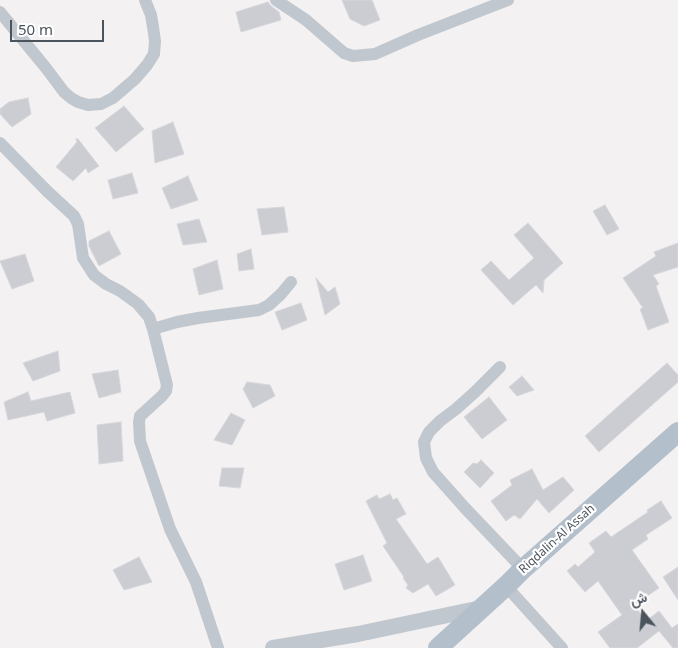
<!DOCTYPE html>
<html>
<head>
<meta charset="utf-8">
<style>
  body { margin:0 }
  #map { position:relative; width:678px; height:648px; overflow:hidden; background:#f3f1f1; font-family:"Noto Sans",Vazirmatn,sans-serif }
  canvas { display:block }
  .north { position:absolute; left:618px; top:588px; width:50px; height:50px; -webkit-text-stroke:4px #fff; paint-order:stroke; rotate:343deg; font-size:14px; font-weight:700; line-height:20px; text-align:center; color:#4b535c }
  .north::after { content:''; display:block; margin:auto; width:18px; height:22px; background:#4b535c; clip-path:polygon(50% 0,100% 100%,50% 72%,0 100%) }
  .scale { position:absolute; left:10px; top:20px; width:94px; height:22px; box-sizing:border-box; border:2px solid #4b535c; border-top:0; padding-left:6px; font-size:15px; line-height:18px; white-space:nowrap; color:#4b535c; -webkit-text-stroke:4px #fff; paint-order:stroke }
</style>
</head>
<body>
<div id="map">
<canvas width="678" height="648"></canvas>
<div class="north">ش</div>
<div class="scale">50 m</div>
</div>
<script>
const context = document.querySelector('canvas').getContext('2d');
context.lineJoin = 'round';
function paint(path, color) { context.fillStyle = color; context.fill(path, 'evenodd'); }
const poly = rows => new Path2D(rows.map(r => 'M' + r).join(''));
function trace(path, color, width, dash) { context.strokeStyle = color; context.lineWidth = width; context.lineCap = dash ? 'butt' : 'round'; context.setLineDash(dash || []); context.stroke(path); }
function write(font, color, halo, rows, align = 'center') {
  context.font = font + ' "Noto Sans",sans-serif'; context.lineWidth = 4.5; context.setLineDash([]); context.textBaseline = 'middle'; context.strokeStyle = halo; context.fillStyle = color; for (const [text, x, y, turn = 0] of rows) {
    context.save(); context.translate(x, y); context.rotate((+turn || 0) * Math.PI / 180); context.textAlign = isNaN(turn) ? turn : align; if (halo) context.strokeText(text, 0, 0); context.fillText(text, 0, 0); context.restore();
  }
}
const building = poly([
  [342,0,372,0,380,20,364,26,350,19,342,0],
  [268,2,271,6,279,12,281,20,241,32,236,12,268,2],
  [28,98,31,114,12,127,0,114,0,109,9,102,28,98],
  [124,106,144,129,116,152,95,128,124,106],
  [173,122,184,154,155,163,152,131,173,122],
  [76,139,78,139,99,166,88,173,86,168,73,181,56,167,77,142,76,139],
  [132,173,138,193,113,199,108,180,132,173],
  [188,176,198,200,171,209,162,188,188,176],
  [605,205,619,229,607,235,593,211,605,205],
  [284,207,288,232,262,235,257,209,284,207],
  [199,219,207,242,183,245,177,224,199,219],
  [528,223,563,263,544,280,543,293,536,285,513,305,481,270,491,261,509,280,534,258,514,235,528,223],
  [109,231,121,254,99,266,89,246,89,241,109,231],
  [678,243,678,267,653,275,659,284,656,286,669,322,648,330,640,309,643,308,623,278,656,256,654,252,678,243],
  [251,249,254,269,239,271,237,254,251,249],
  [25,254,34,281,12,289,0,261,25,254],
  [217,260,223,289,199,295,193,269,217,260],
  [316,278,328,292,335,287,340,304,325,315,316,278],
  [301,303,307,320,282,330,275,312,301,303],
  [58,351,60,371,33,381,23,363,58,351],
  [667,363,678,375,678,382,599,452,585,436,667,363],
  [118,370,121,392,99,398,92,374,118,370],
  [522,376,534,390,517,396,509,387,522,376],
  [247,382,270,385,275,396,253,408,243,389,247,382],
  [28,392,31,401,70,392,75,413,47,421,44,412,8,420,4,402,28,392],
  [489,397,507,420,482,439,464,417,489,397],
  [231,413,245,420,232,445,214,440,231,413],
  [121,422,123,461,99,464,97,425,121,422],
  [481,460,494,473,480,488,464,472,473,463,477,464,481,460],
  [222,468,244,468,240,488,219,486,222,468],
  [532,469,543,490,563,477,574,490,549,513,537,499,520,519,514,515,506,521,491,501,512,485,510,480,532,469],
  [390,494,393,500,397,498,406,514,396,519,427,564,438,557,455,585,436,596,428,584,413,593,406,588,408,585,403,578,404,577,383,546,387,543,366,501,377,495,379,499,390,494],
  [661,501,672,518,646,535,648,539,632,550,659,588,634,605,646,621,659,611,672,628,678,624,678,648,673,648,659,631,637,648,610,648,598,632,622,615,598,581,585,592,567,571,575,564,578,567,595,552,589,543,606,531,611,537,648,512,647,510,661,501],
  [363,555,372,581,344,590,335,564,363,555],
  [139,557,152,582,124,590,113,570,139,557],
  [678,567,678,600,663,577,678,567]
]);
paint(building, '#cbcdd3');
trace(building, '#d6d7db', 1);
trace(poly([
  [276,0,306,20,344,53,353,56,375,54,418,35,508,0],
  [0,12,46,68,64,92,71,98,78,102,88,105,101,104,113,98,135,79,147,65,154,54,155,41,153,27,151,15,145,0],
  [0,143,47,191,74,216,78,224,83,258,94,275,106,284,120,291,138,304,149,317,153,329,167,385,166,391,162,396,140,416,139,422,140,441,170,529,196,582,218,648],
  [153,329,177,322,198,318,259,310,269,305,281,294,291,282],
  [500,367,475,392,456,409,440,421,429,432,424,442,426,458,433,472,465,508,523,569],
  [506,586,562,648]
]), '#c1c7ce', 12);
trace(poly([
  [273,648,358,634,481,608]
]), '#c1c7ce', 16);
trace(poly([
  [438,648,506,586,523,569,678,432]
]), '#b4bfcc', 20);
write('12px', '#4b535c', '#fff', [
  ["Riqdalin-Al Assah",557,539,-42]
]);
</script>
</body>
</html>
